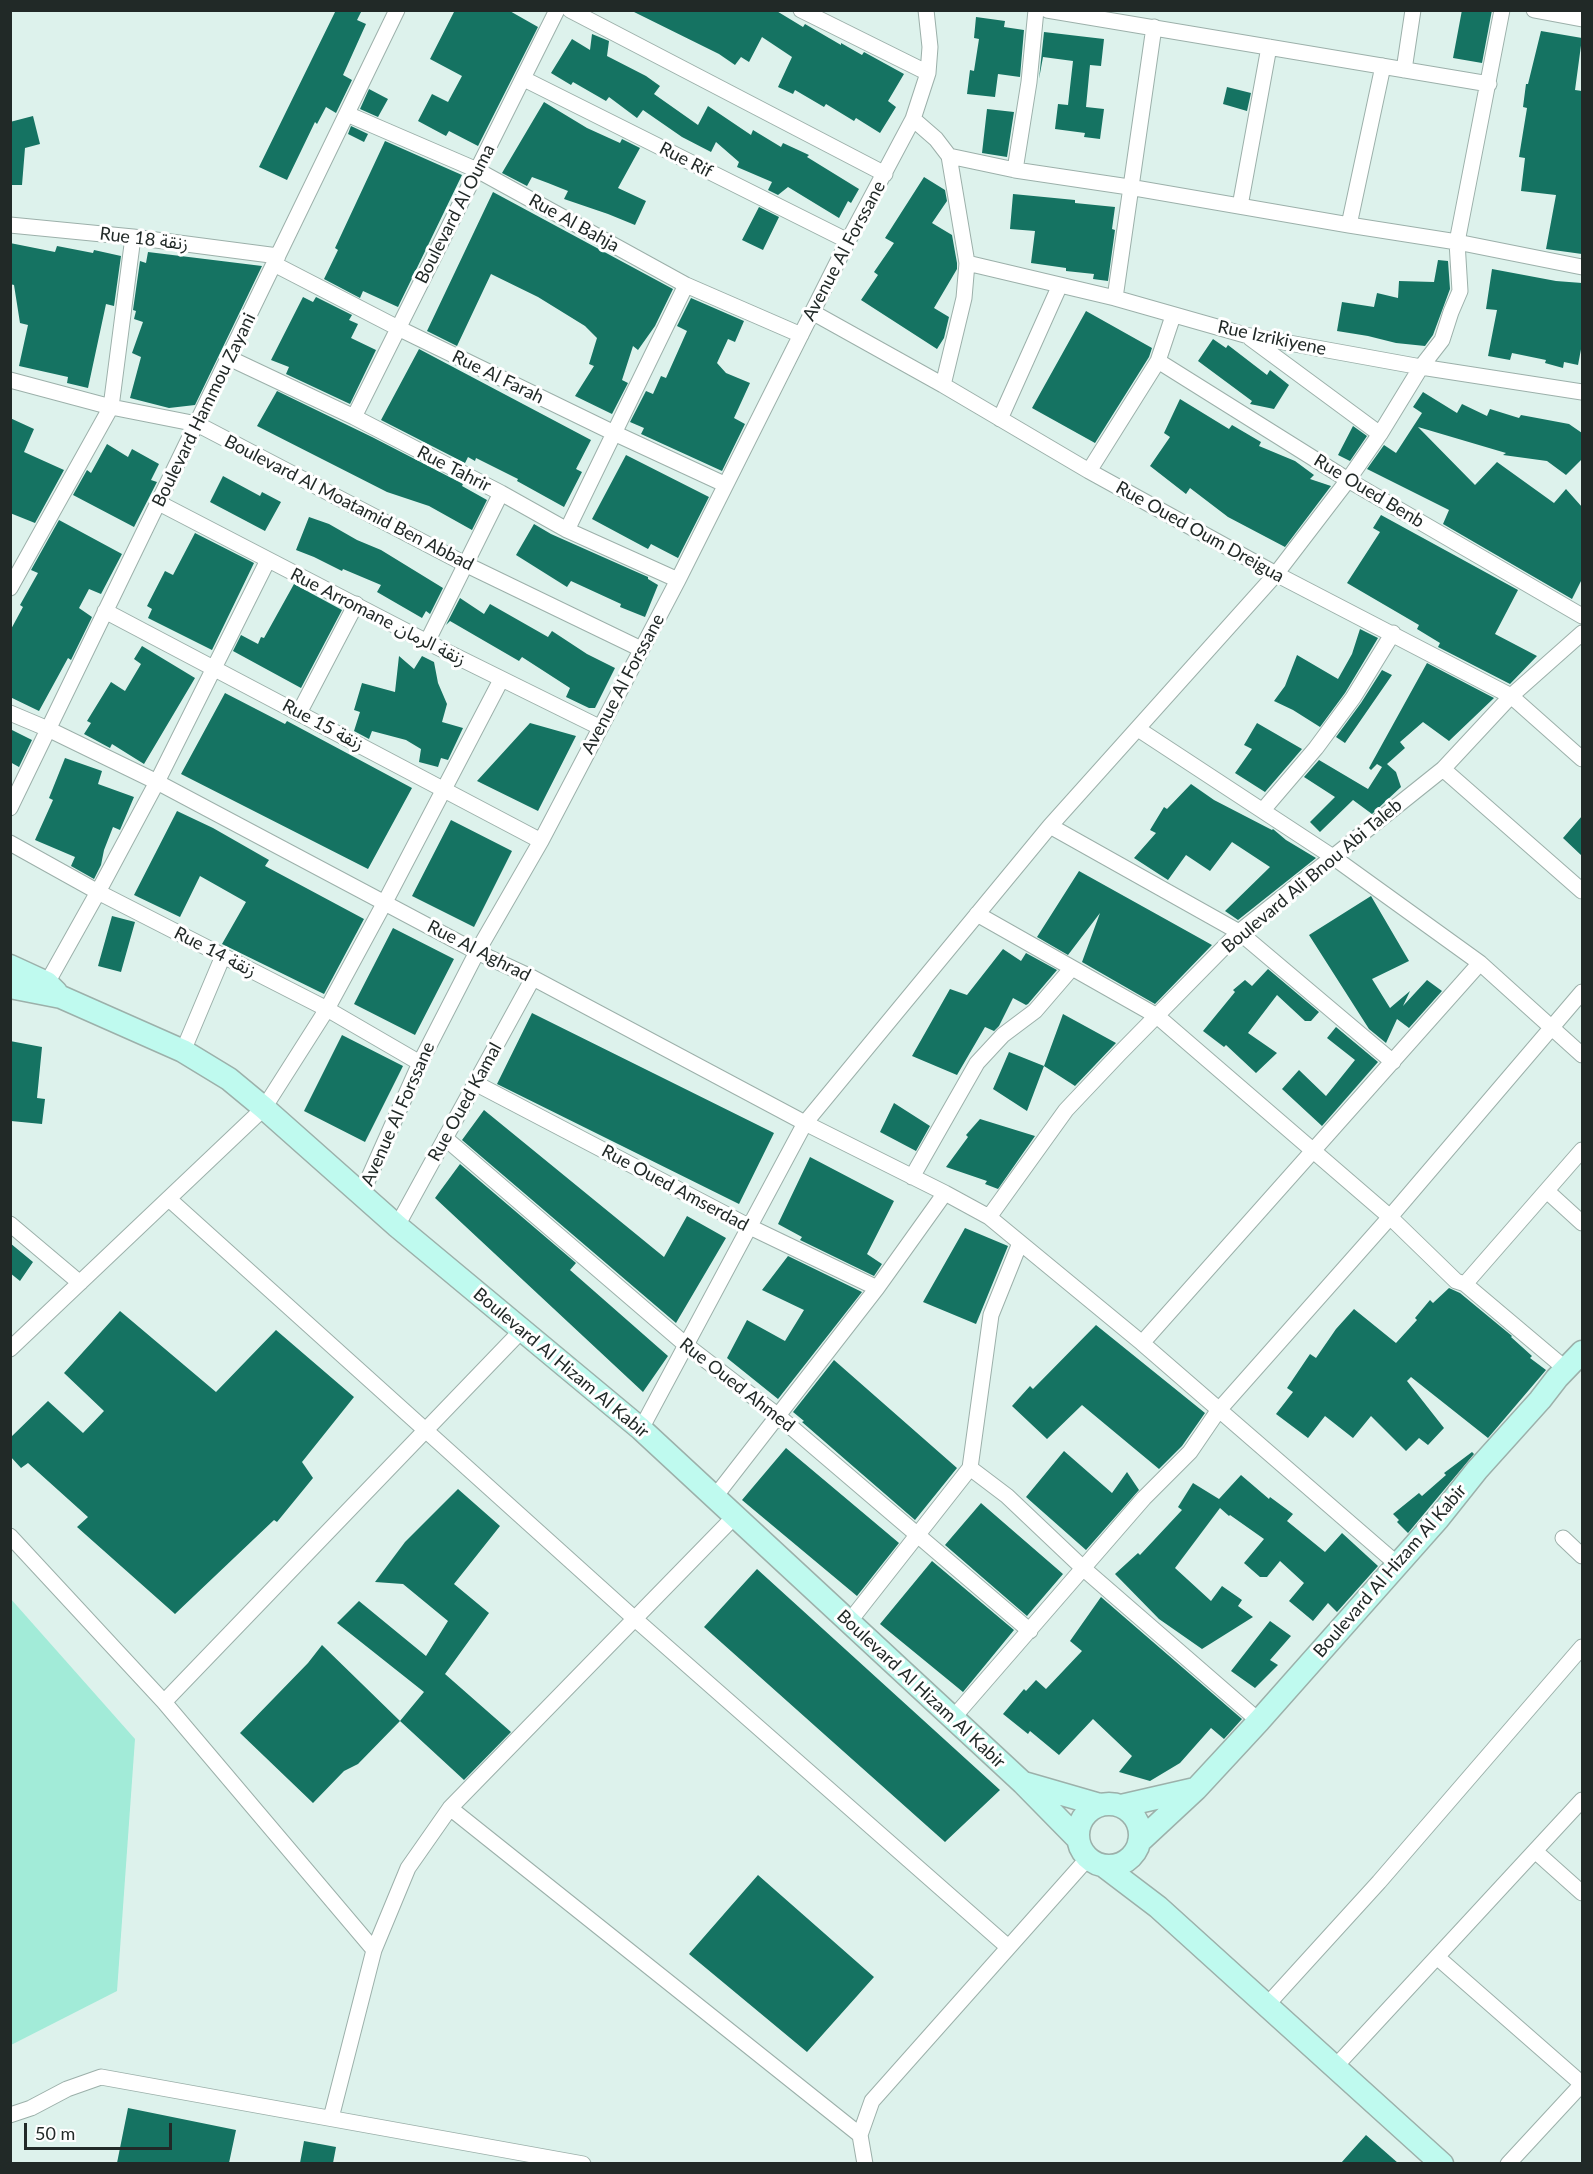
<!DOCTYPE html>
<html>
<head>
<meta charset="utf-8">
<style>
  body { margin:0 }
  #map { position:relative; width:1593px; height:2174px; overflow:hidden; background:#ddf2ec; font-family:Lato,sans-serif }
  canvas { display:block }
  .frame { position:absolute; inset:0; border:12px solid #212927; pointer-events:none }
  .scale { position:absolute; left:24px; top:2123px; width:148px; height:27px; box-sizing:border-box; border:3px solid #212927; border-top:0; padding-left:8px; font-size:18px; line-height:21px; white-space:nowrap; color:#212927; -webkit-text-stroke:4px #fff; paint-order:stroke }
</style>
</head>
<body>
<div id="map">
<canvas width="1593" height="2174"></canvas>
<div class="frame"></div>
<div class="scale">50 m</div>
</div>
<script>
const context = document.querySelector('canvas').getContext('2d');
context.lineJoin = 'round';
function paint(path, color) { context.fillStyle = color; context.fill(path, 'evenodd'); }
const poly = rows => new Path2D(rows.map(r => 'M' + r).join(''));
function trace(path, color, width, dash) { context.strokeStyle = color; context.lineWidth = width; context.lineCap = dash ? 'butt' : 'round'; context.setLineDash(dash || []); context.stroke(path); }
function write(font, color, halo, rows, align = 'center') {
  context.font = font + ' Lato,"Noto Sans Arabic",sans-serif'; context.lineWidth = 6; context.setLineDash([]); context.textBaseline = 'middle'; context.strokeStyle = halo; context.fillStyle = color; for (const [text, x, y, turn = 0] of rows) {
    context.save(); context.translate(x, y); context.rotate((+turn || 0) * Math.PI / 180); context.textAlign = isNaN(turn) ? turn : align; if (halo) context.strokeText(text, 0, 0); context.fillText(text, 0, 0); context.restore();
  }
}
paint(poly([
  [10,1598,135,1739,117,1991,11,2045]
]), '#a2ebd8');
paint(poly([
  [336,10,362,10,357,20,366,24,343,75,352,80,336,113,326,107,317,124,315,122,287,180,259,167],
  [455,10,508,10,538,27,478,146,449,131,446,136,418,121,432,94,448,102,462,76,430,59],
  [630,10,775,10,803,27,805,24,841,45,841,43,862,55,864,52,904,74,888,101,896,107,880,133,856,118,854,121,826,104,824,107,795,90,793,94,778,87,792,57,762,37,749,62,741,57,735,65,719,54],
  [1462,10,1492,10,1482,63,1453,58],
  [976,17,1005,21,1004,27,1024,30,1020,77,998,74,995,97,967,94,970,70,974,71,979,39,974,38],
  [1541,31,1582,38,1575,90,1582,91,1582,254,1546,249,1556,195,1521,191,1525,158,1519,157,1527,108,1523,107,1526,84,1528,84],
  [1044,32,1104,39,1101,66,1090,65,1086,107,1104,109,1100,139,1084,137,1085,133,1055,129,1058,104,1068,105,1073,61,1043,57,1039,79],
  [592,34,609,41,607,56,646,76,660,86,654,94,698,125,708,106,751,135,753,130,781,147,783,143,809,155,807,157,859,189,851,203,848,201,839,218,788,187,778,195,768,190,772,182,737,167,739,162,716,142,711,152,682,137,643,110,637,118,609,97,606,101,573,82,571,85,551,73,572,39,590,50],
  [1227,87,1251,93,1247,111,1223,104],
  [369,89,388,99,378,117,360,109],
  [544,102,587,128,620,143,622,139,640,148,618,188,646,201,635,225,608,214,564,199,568,191,548,183,532,177,527,186,502,173],
  [987,109,1014,112,1007,157,982,153],
  [33,116,40,144,25,148,22,185,10,185,10,122],
  [351,126,368,134,364,142,348,134],
  [385,141,462,175,398,307,363,291,360,298,324,279,338,250,335,248],
  [924,177,945,190,947,201,932,223,952,235,957,263,957,269,934,308,949,317,944,338,937,349,861,300,878,275,874,272,894,243,885,238],
  [493,192,673,289,655,326,638,350,633,346,622,380,628,383,612,414,575,396,594,366,589,364,597,338,585,326,538,297,491,274,457,346,427,331],
  [1013,194,1075,200,1075,203,1115,207,1112,229,1115,230,1108,281,1093,279,1094,274,1066,271,1066,268,1031,263,1035,231,1010,229],
  [759,207,779,217,763,250,742,240],
  [10,243,55,252,57,246,93,253,94,250,121,256,114,306,106,304,88,388,67,383,68,377,19,366,28,325,20,323,14,285,10,284],
  [148,252,262,266,195,405,169,408,130,398,141,357,132,353,143,322,134,319,136,311,133,310,140,261,146,263],
  [1438,260,1448,261,1450,289,1433,335,1425,346,1396,343,1368,336,1337,331,1342,302,1374,307,1377,293,1398,298,1399,281,1434,282],
  [1492,269,1556,281,1582,283,1582,344,1578,365,1564,362,1563,368,1545,363,1546,360,1512,353,1510,360,1488,356,1497,310,1486,309],
  [303,297,313,302,316,297,352,315,349,320,358,324,351,338,376,350,350,404,286,374,289,367,271,360],
  [691,298,744,321,735,342,728,339,717,363,726,373,750,383,734,418,745,424,722,471,641,434,644,428,630,422,646,391,653,394,661,376,666,378,687,331,677,326],
  [1086,311,1152,348,1149,357,1095,443,1032,408],
  [1213,339,1226,348,1228,345,1267,375,1270,370,1289,385,1274,409,1250,404,1252,401,1198,361],
  [419,349,591,440,576,469,582,472,564,507,517,481,518,479,476,458,475,461,468,457,465,463,381,420],
  [277,391,372,437,463,484,462,486,487,500,472,530,429,506,387,492,257,426],
  [1423,392,1457,413,1462,404,1487,416,1490,409,1519,418,1521,415,1569,424,1582,433,1582,459,1566,475,1547,461,1503,455,1506,453,1418,427,1475,485,1497,462,1554,503,1566,489,1582,507,1582,579,1572,599,1443,524,1449,510,1367,469,1384,445,1396,453,1422,413,1413,407],
  [1180,399,1229,429,1232,425,1261,442,1259,446,1295,461,1314,475,1310,479,1331,486,1285,547,1228,517,1190,488,1186,494,1150,466,1170,437,1164,433],
  [10,418,34,429,24,452,64,470,35,523,10,513],
  [1353,426,1367,436,1350,461,1338,455],
  [107,444,128,457,132,449,159,464,151,480,157,482,134,527,73,495,87,470,91,473],
  [626,455,709,497,678,558,651,544,648,549,592,519],
  [223,476,260,496,262,492,281,502,265,531,210,502],
  [1381,515,1518,590,1495,634,1537,656,1510,684,1438,647,1440,643,1417,629,1419,625,1347,583,1380,532,1373,528],
  [309,517,329,524,357,540,381,550,443,588,430,614,426,611,422,618,377,592,381,585,343,569,342,571,314,557,296,550],
  [59,520,122,554,101,594,89,589,79,608,92,617,71,660,68,658,39,711,10,697,10,631,23,607,20,605,38,573,31,570],
  [534,524,551,534,648,577,648,579,658,585,645,617,620,607,621,604,571,581,567,587,516,555],
  [195,533,254,563,212,650,148,618,152,609,147,606,165,571,173,575],
  [294,584,342,610,301,688,233,651,241,635,258,644,261,637,264,638],
  [460,598,484,614,490,604,548,637,552,631,587,654,615,668,595,708,589,708,566,697,570,688,522,657,519,661,450,621,446,625],
  [1360,629,1378,638,1345,693,1320,727,1293,710,1274,701,1285,686,1297,655,1338,679,1352,654],
  [142,646,195,678,144,764,112,744,110,748,84,734,91,723,87,721,111,682,125,691,141,664,134,659],
  [399,656,414,669,422,656,434,662,438,683,447,704,442,722,463,728,448,760,441,758,438,767,419,762,421,749,406,740,372,731,369,739,354,731,360,712,354,710,362,683,395,692],
  [1427,663,1494,698,1449,741,1423,722,1400,742,1405,748,1387,764,1396,772,1401,787,1372,814,1353,800,1320,832,1310,822,1335,797,1304,777,1319,760,1368,789,1382,767,1377,764,1371,770,1369,768],
  [1382,670,1392,675,1345,743,1336,737,1361,703],
  [225,693,285,724,287,721,412,788,368,869,181,774],
  [530,723,576,736,538,811,477,781],
  [1257,723,1302,749,1265,792,1235,773,1252,749,1244,745],
  [10,729,32,740,19,767,10,762],
  [65,758,102,771,98,784,134,797,120,830,113,827,104,850,101,865,94,879,71,866,75,857,35,840,53,800,49,798],
  [1191,784,1214,800,1272,830,1273,829,1286,840,1316,858,1238,920,1225,911,1270,867,1232,842,1210,871,1186,855,1168,880,1134,858,1156,833,1150,830,1164,807,1167,809],
  [177,811,213,828,269,860,265,866,364,919,324,994,222,944,246,902,200,876,180,917,134,895],
  [1582,816,1582,856,1563,838],
  [451,820,512,851,474,927,412,896],
  [1079,871,1212,945,1155,1004,1082,962,1100,913,1068,955,1037,937],
  [1371,896,1409,961,1372,979,1390,1008,1410,991,1403,1006,1427,980,1442,991,1409,1028,1397,1019,1386,1043,1369,1029,1309,935],
  [112,916,135,922,121,972,98,966],
  [393,928,454,959,415,1035,354,1004],
  [1003,949,1021,961,1026,953,1057,970,1028,1004,1026,1005,1013,998,999,1026,994,1031,985,1027,957,1075,912,1056,950,989,967,995],
  [1268,969,1319,1012,1311,1021,1305,1021,1277,995,1248,1033,1277,1053,1256,1073,1226,1045,1224,1047,1203,1031,1235,992,1233,990,1245,980,1252,986],
  [532,1013,774,1133,739,1204,497,1084],
  [1063,1014,1116,1043,1075,1086,1044,1066],
  [1336,1027,1378,1062,1322,1126,1282,1089,1299,1070,1326,1096,1355,1060,1327,1038],
  [342,1035,403,1066,365,1142,304,1111],
  [10,1041,42,1047,37,1098,45,1099,42,1124,11,1121],
  [1009,1052,1044,1066,1027,1111,993,1089],
  [894,1103,930,1126,916,1151,880,1132],
  [484,1110,664,1257,687,1216,726,1238,676,1323,462,1140],
  [980,1119,1035,1136,998,1189,985,1184,987,1181,946,1167,968,1137,966,1135],
  [810,1157,894,1201,867,1254,882,1264,874,1276,800,1240,802,1237,778,1224],
  [460,1164,576,1263,570,1270,668,1356,643,1392,435,1198],
  [965,1228,1008,1246,976,1324,923,1302],
  [10,1243,33,1262,20,1281,10,1273],
  [788,1256,862,1292,778,1399,727,1358,747,1320,785,1341,804,1310,762,1290],
  [1449,1288,1460,1293,1512,1336,1511,1337,1532,1356,1530,1358,1546,1370,1488,1438,1411,1377,1407,1381,1444,1428,1428,1445,1419,1438,1406,1451,1371,1416,1353,1438,1325,1416,1308,1438,1276,1414,1293,1392,1287,1388,1310,1354,1316,1358,1336,1329,1354,1309,1396,1343,1417,1320,1415,1318,1430,1300,1433,1303],
  [120,1311,216,1392,276,1330,354,1397,302,1462,313,1478,277,1522,274,1520,175,1614,77,1527,88,1517,28,1463,21,1468,10,1456,10,1438,48,1401,83,1433,104,1411,64,1373],
  [1096,1325,1205,1413,1182,1446,1159,1469,1082,1405,1047,1439,1012,1406,1030,1386,1033,1389],
  [834,1360,957,1468,915,1520,802,1422,804,1421,793,1412],
  [786,1448,899,1543,857,1596,742,1500],
  [1064,1451,1112,1493,1127,1472,1139,1490,1086,1550,1026,1497],
  [1472,1452,1474,1454,1408,1533,1397,1522,1399,1520,1393,1514,1419,1493,1422,1496,1446,1475,1444,1473],
  [1241,1475,1269,1499,1270,1497,1293,1514,1287,1521,1325,1552,1342,1533,1378,1566,1337,1612,1328,1603,1313,1621,1289,1601,1304,1583,1280,1561,1267,1577,1260,1577,1244,1563,1264,1539,1230,1515,1229,1516,1220,1508,1175,1568,1211,1601,1222,1586,1242,1600,1238,1606,1253,1617,1202,1649,1159,1619,1115,1574,1138,1553,1140,1555,1182,1510,1178,1507,1193,1483,1219,1499],
  [458,1489,500,1526,454,1584,489,1613,445,1674,511,1732,464,1780,400,1721,424,1692,337,1623,359,1601,426,1656,448,1621,403,1584,375,1582,405,1542],
  [981,1503,1063,1574,1027,1616,945,1545],
  [932,1561,1014,1630,963,1692,880,1624],
  [757,1569,1000,1790,945,1842,704,1627],
  [1101,1597,1242,1719,1224,1739,1211,1728,1180,1763,1150,1781,1119,1772,1132,1756,1093,1719,1059,1755,1030,1731,1028,1734,1003,1714,1024,1689,1026,1691,1036,1680,1046,1689,1082,1651,1070,1641],
  [1270,1621,1291,1636,1270,1660,1278,1665,1255,1688,1231,1671],
  [322,1645,400,1721,358,1764,344,1771,313,1803,240,1733,308,1663],
  [758,1875,874,1977,807,2052,689,1954],
  [128,2108,236,2130,229,2163,117,2163],
  [1366,2135,1398,2163,1341,2163],
  [304,2141,336,2147,333,2163,300,2163]
]), '#157362');
const street = poly([
  [570,10,885,174],
  [801,10,928,73],
  [926,10,930,47,928,73,913,119,936,139,949,156,967,263,964,298,943,385],
  [1047,10,1489,84],
  [1534,10,1582,19],
  [1404,70,1413,10],
  [524,79,848,241],
  [347,114,477,170,686,285,801,335],
  [949,156,1015,170,1129,187,1349,225,1457,242,1582,267],
  [1015,170,1029,82,1036,10],
  [1240,206,1269,47],
  [10,225,133,237,278,256],
  [1349,225,1383,66],
  [967,263,1115,298,1245,335,1421,367,1582,392],
  [274,264,398,328,614,433,724,484],
  [1115,298,1154,27],
  [812,312,943,385,1089,471,1276,574,1511,696,1582,759],
  [1250,338,1380,434],
  [229,358,354,417,501,493,567,530,678,580],
  [1158,361,1348,480,1582,616],
  [10,380,111,407,197,424,465,564,641,649],
  [354,417,557,10],
  [1000,419,1060,285],
  [1089,471,1158,361,1173,316],
  [159,503,427,642,599,727],
  [567,530,686,285],
  [10,588,111,407,133,237],
  [105,611,541,841],
  [427,642,501,493],
  [10,713,48,729,157,782,477,952,533,978,805,1123,945,1193,989,1217,1142,1343,1397,1564],
  [299,713,356,604],
  [1138,729,1333,857,1480,963,1582,1055],
  [1443,769,1582,891],
  [10,808,397,10],
  [1263,810,1316,748,1353,698,1393,633],
  [1050,826,1239,932,1393,1062],
  [10,843,98,892,327,1009,420,1063],
  [977,914,1157,1016,1390,1217,1456,1281,1465,1284,1567,1370],
  [39,988,47,983,98,892,157,782,268,560],
  [183,1051,223,956],
  [475,1083,750,1227,877,1288],
  [445,1138,686,1345,777,1415,1030,1631],
  [912,1177,977,1063,1003,1035,1035,1011,1072,968],
  [1548,1192,1582,1223],
  [362,1193,420,1063,477,952,541,841,678,580,848,241,913,119],
  [169,1199,635,1619,1008,1947],
  [989,1217,1066,1110,1119,1054,1239,932,1443,769,1511,696,1582,633],
  [10,1224,80,1283],
  [397,1226,533,978],
  [1465,1284,1582,1150],
  [1142,1343,1480,963],
  [10,1349,264,1108,327,1009,385,902,501,680],
  [641,1429,805,1123,1050,826,1276,574,1348,480,1380,434,1421,367,1442,340,1451,312,1460,291,1457,242,1502,10],
  [970,1468,1007,1496,1084,1569,1259,1721],
  [714,1498,877,1288,945,1193],
  [10,1536,164,1702,374,1950],
  [1563,1538,1582,1556],
  [849,1622,970,1468,991,1315,1020,1243],
  [164,1702,522,1330],
  [953,1718,1144,1498,1190,1452,1218,1411,1390,1217,1582,992],
  [450,1808,860,2135],
  [1535,1851,1582,1893],
  [1437,1957,1582,2084,1508,2164],
  [1267,2005,1379,1882,1582,1647],
  [1335,2067,1582,1800],
  [10,2115,31,2108,67,2089,101,2077,583,2164],
  [331,2118,374,1950,408,1868,450,1808,734,1517],
  [865,2164,860,2135,872,2101,1088,1858]
]);
const secondary = poly([
  [10,966,47,983,56,992],
  [10,987,61,997,183,1051,229,1079,264,1108,397,1226,641,1429,1023,1783,1078,1839],
  [1024,1783,1100,1805],
  '1078 1835a31 31 0 1 1 62 0a31 31 0 1 1-62 0Z',
  [1121,1806,1195,1789],
  [1139,1842,1196,1789,1259,1721,1438,1519,1477,1470,1540,1400,1557,1378,1582,1352],
  [1104,1866,1158,1907,1442,2164]
]);
trace(street, '#9cb0aa', 17);
trace(secondary, '#9cb0aa', 25);
trace(street, '#fff', 15);
trace(secondary, '#bffaef', 22);
write('18px', '#212927', '#fff', [
  ["Rue Rif",686,160,27],
  ["Boulevard Al Ouma",455,214,-63],
  ["Rue Al Bahja",574,223,29],
  ["Rue 18 زنقة",144,239,7],
  ["Avenue Al Forssane",844,251,-62],
  ["Rue Izrikiyene",1272,338,12],
  ["Rue Al Farah",498,377,26],
  ["Boulevard Hammou Zayani",204,410,-64],
  ["Rue Tahrir",454,469,27],
  ["Rue Oued Benb",1369,491,31],
  ["Boulevard Al Moatamid Ben Abbad",349,503,27],
  ["Rue Oued Oum Dreigua",1200,532,29],
  ["Rue Arromane زنقة الرمان",378,617,27],
  ["Avenue Al Forssane",623,684,-62],
  ["Rue 15 زنقة",323,725,28],
  ["Boulevard Ali Bnou Abi Taleb",1312,876,-40],
  ["Rue Al Aghrad",479,951,27],
  ["Rue 14 زنقة",215,952,27],
  ["Rue Oued Kamal",465,1102,-61],
  ["Avenue Al Forssane",398,1114,-66],
  ["Rue Oued Amserdad",675,1188,28],
  ["Boulevard Al Hizam Al Kabir",561,1363,40],
  ["Rue Oued Ahmed",737,1385,38],
  ["Boulevard Al Hizam Al Kabir",1390,1571,-49],
  ["Boulevard Al Hizam Al Kabir",921,1689,43]
]);
</script>
</body>
</html>
